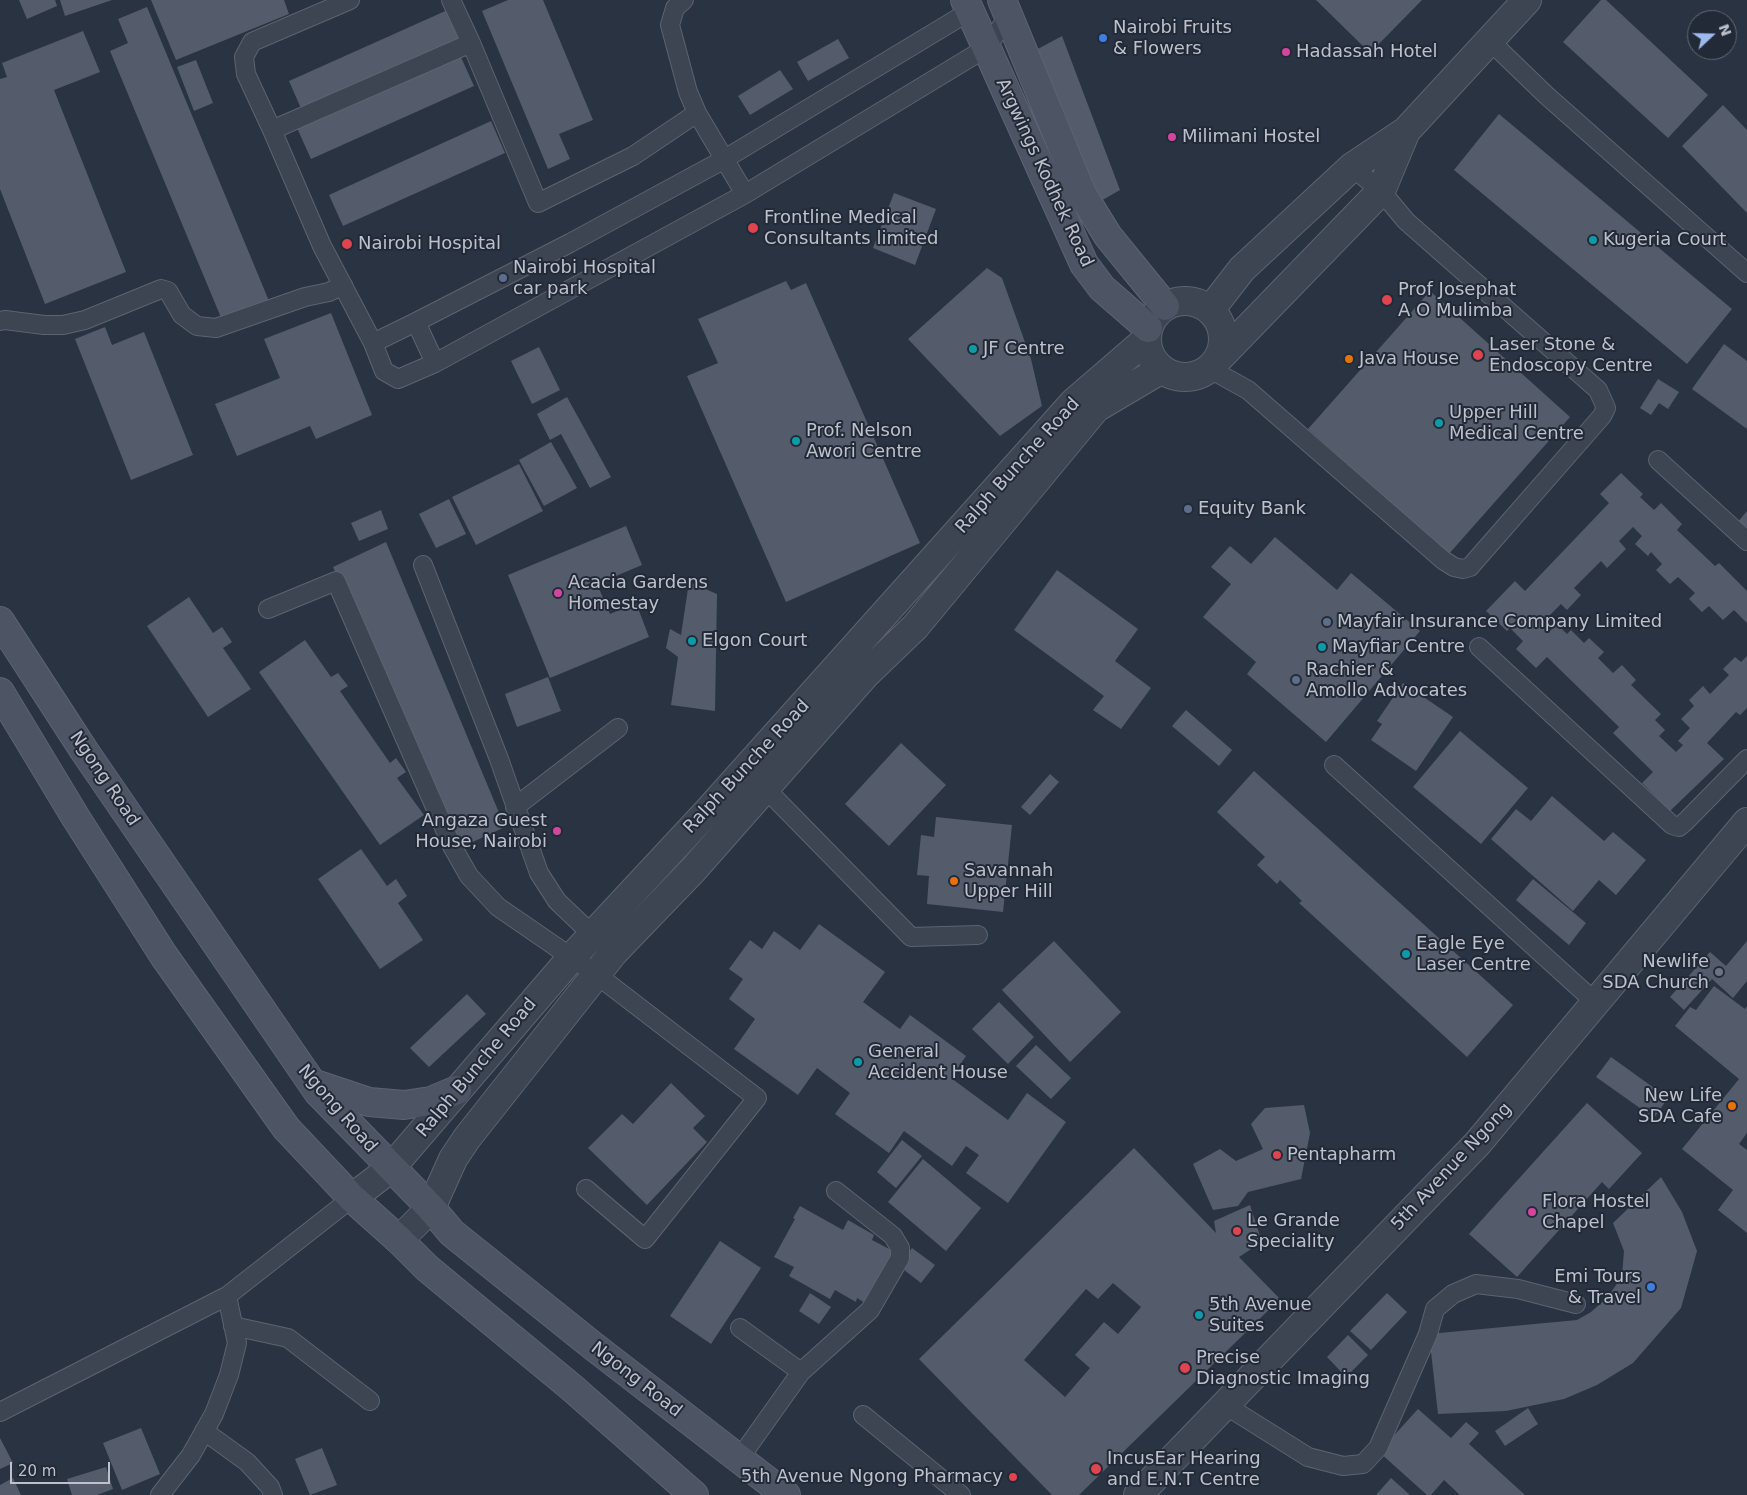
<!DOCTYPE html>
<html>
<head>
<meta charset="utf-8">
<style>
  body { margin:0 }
  #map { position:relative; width:1747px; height:1495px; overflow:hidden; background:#2a3342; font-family:"DejaVu Sans",sans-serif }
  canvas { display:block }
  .north { position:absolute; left:1687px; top:10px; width:50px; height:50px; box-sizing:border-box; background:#232a37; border:1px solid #606672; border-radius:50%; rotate:69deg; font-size:14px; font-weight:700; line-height:20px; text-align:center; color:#bcc1cb }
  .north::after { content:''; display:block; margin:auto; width:18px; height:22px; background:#9db9ef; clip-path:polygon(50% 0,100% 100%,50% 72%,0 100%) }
  .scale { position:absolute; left:10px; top:1462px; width:100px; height:22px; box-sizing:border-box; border:2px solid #bcc1cb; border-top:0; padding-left:6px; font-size:15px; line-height:18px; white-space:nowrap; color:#bcc1cb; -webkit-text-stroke:4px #232a37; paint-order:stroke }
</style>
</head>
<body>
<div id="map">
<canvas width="1747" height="1495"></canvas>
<div class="north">N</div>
<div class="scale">20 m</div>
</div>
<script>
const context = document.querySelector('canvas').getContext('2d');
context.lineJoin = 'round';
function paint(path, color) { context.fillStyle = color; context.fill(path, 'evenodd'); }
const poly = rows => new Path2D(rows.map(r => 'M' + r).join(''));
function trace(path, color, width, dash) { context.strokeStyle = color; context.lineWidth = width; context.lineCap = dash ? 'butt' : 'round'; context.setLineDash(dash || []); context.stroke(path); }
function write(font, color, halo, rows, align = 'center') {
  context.font = font + ' "DejaVu Sans",sans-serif'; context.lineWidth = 4; context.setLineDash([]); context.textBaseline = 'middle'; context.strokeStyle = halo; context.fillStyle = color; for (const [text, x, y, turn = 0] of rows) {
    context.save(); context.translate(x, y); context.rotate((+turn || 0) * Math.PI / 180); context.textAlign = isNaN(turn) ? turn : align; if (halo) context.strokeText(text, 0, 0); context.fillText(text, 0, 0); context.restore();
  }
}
paint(poly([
  [19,0,55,0,57,6,27,19],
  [60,0,112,0,65,16],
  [151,0,284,0,289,14,176,60],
  [508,0,543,0,593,120,559,134,570,159,548,169,482,11],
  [1316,0,1422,0,1370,53],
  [1601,0,1606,0,1708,95,1668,138,1563,42],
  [147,7,269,301,222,320,110,51,128,43,118,19],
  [452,8,466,40,303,113,289,81],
  [83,31,100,72,54,90,126,272,45,304,0,189,0,79,7,77,2,63],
  [1062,36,1120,190,1092,206,1034,51],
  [838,39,849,58,808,81,797,62],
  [460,55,474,86,311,159,297,128],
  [196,60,213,103,194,111,177,67],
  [780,70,793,89,750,115,738,96],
  [1723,105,1747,130,1747,213,1682,146],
  [1499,114,1732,309,1687,364,1454,170],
  [491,121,505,153,343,226,329,195],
  [894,193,936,209,915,265,873,248],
  [987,268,1002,278,1031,359,1042,406,1000,436,908,339],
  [786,281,791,290,806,283,920,543,786,602,687,376,718,363,698,319],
  [1430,291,1570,417,1448,555,1308,429],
  [331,313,372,415,316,439,310,426,237,456,215,404,280,378,264,339],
  [105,327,112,345,144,332,193,455,131,480,75,339],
  [1724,344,1747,361,1747,429,1692,389],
  [539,347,560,390,532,404,511,361],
  [1658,379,1679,392,1668,409,1659,403,1651,415,1640,408],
  [567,397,611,477,590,488,561,434,550,440,537,414],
  [551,442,577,488,544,506,519,460],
  [519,464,543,511,476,545,452,497],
  [1621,473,1643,494,1640,497,1654,510,1661,503,1682,524,1677,530,1715,566,1719,563,1747,591,1747,623,1734,610,1723,620,1709,606,1702,612,1689,599,1695,593,1678,577,1670,584,1656,570,1662,564,1651,552,1648,556,1635,544,1642,536,1633,527,1619,541,1626,549,1607,568,1601,561,1574,588,1581,595,1567,610,1561,604,1542,623,1550,631,1557,624,1567,634,1571,630,1584,643,1589,638,1604,652,1598,658,1613,673,1622,665,1636,680,1631,685,1661,714,1655,720,1665,730,1659,736,1676,752,1683,745,1678,741,1690,728,1681,719,1694,706,1689,700,1703,686,1710,694,1729,675,1723,669,1735,657,1741,662,1747,656,1747,708,1740,715,1736,712,1707,743,1724,759,1670,811,1642,783,1653,772,1613,733,1619,727,1547,657,1536,668,1516,649,1523,641,1510,628,1507,631,1486,611,1515,581,1525,591,1609,503,1600,494],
  [449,499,466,534,436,548,419,514],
  [381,510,388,529,359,541,351,523],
  [1747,511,1747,531,1737,523],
  [626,526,642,565,597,584,610,614,636,603,649,637,550,678,508,575],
  [1275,537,1337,590,1351,573,1420,631,1326,742,1247,674,1256,662,1203,617,1231,584,1211,567,1230,546,1251,564],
  [386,542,505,827,462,847,333,567],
  [1057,570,1138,629,1115,661,1151,688,1121,729,1093,710,1104,696,1014,630],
  [689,582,717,594,715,711,671,705,678,657,666,648,670,629,681,635],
  [189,597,213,633,222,627,232,642,223,648,251,689,208,717,147,626],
  [305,640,331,677,338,673,348,686,340,691,390,763,396,758,406,772,397,778,424,815,380,845,259,672],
  [548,677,561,711,517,727,505,694],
  [1403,683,1453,717,1416,771,1371,740,1382,724,1377,721],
  [1186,710,1232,750,1219,766,1172,726],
  [1460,731,1528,788,1481,844,1413,787],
  [901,743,946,785,889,846,845,804],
  [1254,771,1513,1005,1467,1057,1299,903,1302,901,1280,880,1277,884,1257,865,1265,857,1217,812],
  [1050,774,1059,782,1030,815,1021,807],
  [1552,796,1604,841,1613,832,1646,860,1616,895,1599,880,1573,911,1491,839,1516,809,1531,821],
  [936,817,1012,825,1003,912,927,904,929,876,917,875,921,835,934,837],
  [361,849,387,886,396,879,407,896,398,903,423,940,380,969,318,879],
  [1533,879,1586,923,1569,945,1516,900],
  [819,924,885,972,863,1002,900,1029,910,1015,966,1056,951,1078,1008,1120,1027,1093,1066,1122,1008,1203,966,1173,979,1155,966,1146,952,1166,904,1131,889,1153,835,1114,850,1093,817,1068,798,1095,734,1049,755,1019,729,999,743,979,729,969,750,940,762,949,774,931,800,950],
  [1054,941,1121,1012,1070,1062,1002,990],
  [1747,941,1747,981,1733,998,1712,979,1684,1010,1670,997,1710,952,1726,966],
  [1714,986,1745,1009,1747,1006,1747,1133,1739,1144,1747,1150,1747,1233,1718,1210,1733,1190,1682,1149,1739,1079,1675,1026,1690,1007,1696,1010],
  [467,994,486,1014,429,1067,410,1048],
  [999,1002,1034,1037,1008,1064,972,1029],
  [1036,1045,1071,1078,1051,1099,1016,1066],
  [1611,1057,1668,1098,1654,1118,1596,1077],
  [671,1083,705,1116,693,1128,707,1142,647,1205,588,1148,622,1114,633,1124],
  [1587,1103,1642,1153,1609,1189,1602,1182,1517,1277,1469,1234],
  [1304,1105,1310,1133,1301,1179,1248,1192,1238,1206,1213,1210,1193,1164,1220,1149,1236,1161,1263,1149,1251,1124,1265,1108],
  [902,1140,922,1156,896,1188,877,1172],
  [1134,1148,1216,1233,1214,1221,1250,1205,1262,1242,1239,1257,1280,1299,1079,1495,1052,1495,919,1359],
  [1113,1283,1141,1307,1118,1334,1104,1322,1075,1355,1090,1368,1065,1397,1024,1360,1086,1289,1098,1299],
  [923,1159,981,1208,946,1251,888,1202],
  [1661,1177,1682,1212,1697,1251,1681,1308,1633,1363,1597,1385,1564,1399,1506,1411,1438,1414,1429,1334,1577,1320,1591,1312,1608,1297,1622,1276,1624,1251,1613,1223],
  [800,1206,843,1230,848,1220,874,1235,872,1240,897,1253,868,1305,857,1298,856,1302,835,1290,830,1299,789,1276,794,1267,774,1257,795,1219,793,1218],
  [720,1241,761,1268,711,1344,670,1316],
  [912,1248,935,1265,921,1283,899,1266],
  [810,1293,831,1307,819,1324,799,1311],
  [1387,1293,1407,1312,1371,1350,1350,1331],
  [1348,1335,1368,1355,1346,1377,1327,1357],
  [1528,1408,1538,1424,1505,1446,1495,1431],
  [1418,1409,1451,1438,1466,1422,1479,1433,1469,1444,1525,1495,1460,1495,1444,1480,1431,1495,1427,1495,1379,1452],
  [141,1428,160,1474,122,1490,103,1443],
  [0,1438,13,1463,0,1469],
  [322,1448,337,1485,310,1495,295,1459],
  [106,1467,113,1489,97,1495,72,1495,67,1479],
  [13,1478,21,1495,0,1495,0,1485],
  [1391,1478,1410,1495,1376,1495]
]), '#545c6c');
const lane = poly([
  [451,0,471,43],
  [684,0,675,8,670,25,688,92,697,113,745,194],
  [1490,41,1546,95,1747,273],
  [272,130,246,74,244,57,252,42,350,0],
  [0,321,5,320,44,325,63,325,85,320,161,289,168,291,182,315,197,326,216,328,305,297,329,292,343,285],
  [416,322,373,343,322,246,272,130,471,43,538,203,633,156,697,113],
  [373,343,384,371,398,379,435,363,745,194,986,48,1009,16],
  [435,363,416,322,570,243,723,160,970,11],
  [1210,369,1248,390,1443,560,1454,567,1463,569,1470,567,1476,560,1602,416,1606,408,1598,390,1406,221,1381,191,1352,167],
  [1658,460,1747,541],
  [423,565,499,759,539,873,557,901,600,942],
  [268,609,336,581,452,846,469,876,498,907,597,975,757,1098,645,1239,586,1189],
  [1479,647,1672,825,1679,827,1685,822,1747,759],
  [1334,765,1595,1002],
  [759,782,911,937,978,935],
  [515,807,618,728],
  [233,1326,288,1338,370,1401],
  [740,1328,801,1372],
  [1225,1405,1308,1457,1343,1466,1363,1464,1378,1448,1428,1334,1435,1309,1453,1294,1476,1284,1518,1289,1576,1304],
  [0,1412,227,1296,352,1198],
  [863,1415,961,1495],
  [204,1431,247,1462,270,1487,273,1495],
  [739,1459,801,1372,870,1310,900,1258,900,1248,893,1236,836,1191],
  [160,1495,191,1455,214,1414,229,1375,237,1343,227,1296]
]);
const street = poly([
  '1147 339a38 38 0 1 1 76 0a38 38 0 1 1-76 0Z',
  [1211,309,1242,269,1352,167,1406,131,1527,0],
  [1218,359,1381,191,1406,131],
  [352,1198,391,1168,572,957,708,811,1074,402,1147,339],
  [399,1240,431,1208,453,1159,467,1138,614,952,693,870,865,675,915,627,1096,408,1162,369],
  [1138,1495,1477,1144,1747,822]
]);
const secondary = poly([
  [965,0,1084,264,1102,288,1148,328],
  [1002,0,1082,194,1108,236,1165,306],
  [0,621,85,752,318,1092,431,1208,452,1233,593,1346,786,1495],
  [0,692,76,818,164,956,286,1128,352,1198,399,1240,427,1268,571,1387,694,1495],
  [312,1083,369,1102,404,1105,431,1101,457,1090]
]);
trace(lane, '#5d636f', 20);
trace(street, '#5d636f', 30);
trace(secondary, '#5d636f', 30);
trace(lane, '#3e4552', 18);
trace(street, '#3e4552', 28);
trace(secondary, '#4d5464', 28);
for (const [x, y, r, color] of [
  [1103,38,5,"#3f7fe0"],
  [1286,52,5,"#d1479c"],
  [1172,137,5,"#d1479c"],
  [753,228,6,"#e0444e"],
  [1593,240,5,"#0f9aa8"],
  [347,244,6,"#e0444e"],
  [503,278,5,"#5c6f8a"],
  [1387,300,6,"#e0444e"],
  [973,349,5,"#0f9aa8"],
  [1478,355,6,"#e0444e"],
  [1349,359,5,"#e8710a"],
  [1439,423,5,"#0f9aa8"],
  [796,441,5,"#0f9aa8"],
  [1188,509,5,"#5c6f8a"],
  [558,593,5,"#d1479c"],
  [1327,622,5,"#5c6f8a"],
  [692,641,5,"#0f9aa8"],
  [1322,647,5,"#0f9aa8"],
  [1296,680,5,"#5c6f8a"],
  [557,831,5,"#d1479c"],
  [954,881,5,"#e8710a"],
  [1406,954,5,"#0f9aa8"],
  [1719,972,5,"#6b7280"],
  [858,1062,5,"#0f9aa8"],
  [1732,1106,5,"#e8710a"],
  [1277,1155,5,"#e0444e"],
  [1532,1212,5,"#d1479c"],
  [1237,1231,5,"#e0444e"],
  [1651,1287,5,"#3f7fe0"],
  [1199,1315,5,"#0f9aa8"],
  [1185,1368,6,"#e0444e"],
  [1096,1469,6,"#e0444e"],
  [1013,1477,5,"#e0444e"]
]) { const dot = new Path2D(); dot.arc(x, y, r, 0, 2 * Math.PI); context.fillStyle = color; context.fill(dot); trace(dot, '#232a37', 2); }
write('18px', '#bcc1cb', '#232a37', [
  ["Nairobi Fruits",1113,28],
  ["& Flowers",1113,49],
  ["Hadassah Hotel",1296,52],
  ["Milimani Hostel",1182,137],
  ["Frontline Medical",764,218],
  ["Consultants limited",764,239],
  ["Kugeria Court",1603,240],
  ["Nairobi Hospital",358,244],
  ["Nairobi Hospital",513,268],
  ["car park",513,289],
  ["Prof Josephat",1398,290],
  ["A O Mulimba",1398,311],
  ["Laser Stone &",1489,345],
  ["Endoscopy Centre",1489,366],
  ["JF Centre",983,349],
  ["Java House",1359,359],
  ["Upper Hill",1449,413],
  ["Medical Centre",1449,434],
  ["Prof. Nelson",806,431],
  ["Awori Centre",806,452],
  ["Equity Bank",1198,509],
  ["Acacia Gardens",568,583],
  ["Homestay",568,604],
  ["Mayfair Insurance Company Limited",1337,622],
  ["Elgon Court",702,641],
  ["Mayfiar Centre",1332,647],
  ["Rachier &",1306,670],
  ["Amollo Advocates",1306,691],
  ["Angaza Guest",547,821,"right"],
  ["House, Nairobi",547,842,"right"],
  ["Savannah",964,871],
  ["Upper Hill",964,892],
  ["Eagle Eye",1416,944],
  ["Laser Centre",1416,965],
  ["Newlife",1709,962,"right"],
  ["SDA Church",1709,983,"right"],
  ["General",868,1052],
  ["Accident House",868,1073],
  ["New Life",1722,1096,"right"],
  ["SDA Cafe",1722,1117,"right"],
  ["Pentapharm",1287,1155],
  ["Flora Hostel",1542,1202],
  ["Chapel",1542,1223],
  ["Le Grande",1247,1221],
  ["Speciality",1247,1242],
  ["Emi Tours",1641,1277,"right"],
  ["& Travel",1641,1298,"right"],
  ["5th Avenue",1209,1305],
  ["Suites",1209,1326],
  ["Precise",1196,1358],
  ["Diagnostic Imaging",1196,1379],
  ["IncusEar Hearing",1107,1459],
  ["and E.N.T Centre",1107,1480],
  ["5th Avenue Ngong Pharmacy",1003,1477,"right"]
], 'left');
write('18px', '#bcc1cb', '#232a37', [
  ["Argwings Kodhek Road",1044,173,65],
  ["Ralph Bunche Road",1018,466,-48],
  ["Ralph Bunche Road",747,767,-47],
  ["Ngong Road",104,779,56],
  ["Ralph Bunche Road",477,1068,-50],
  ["Ngong Road",337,1109,49],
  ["5th Avenue Ngong",1452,1167,-47],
  ["Ngong Road",636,1380,38]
]);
</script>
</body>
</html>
